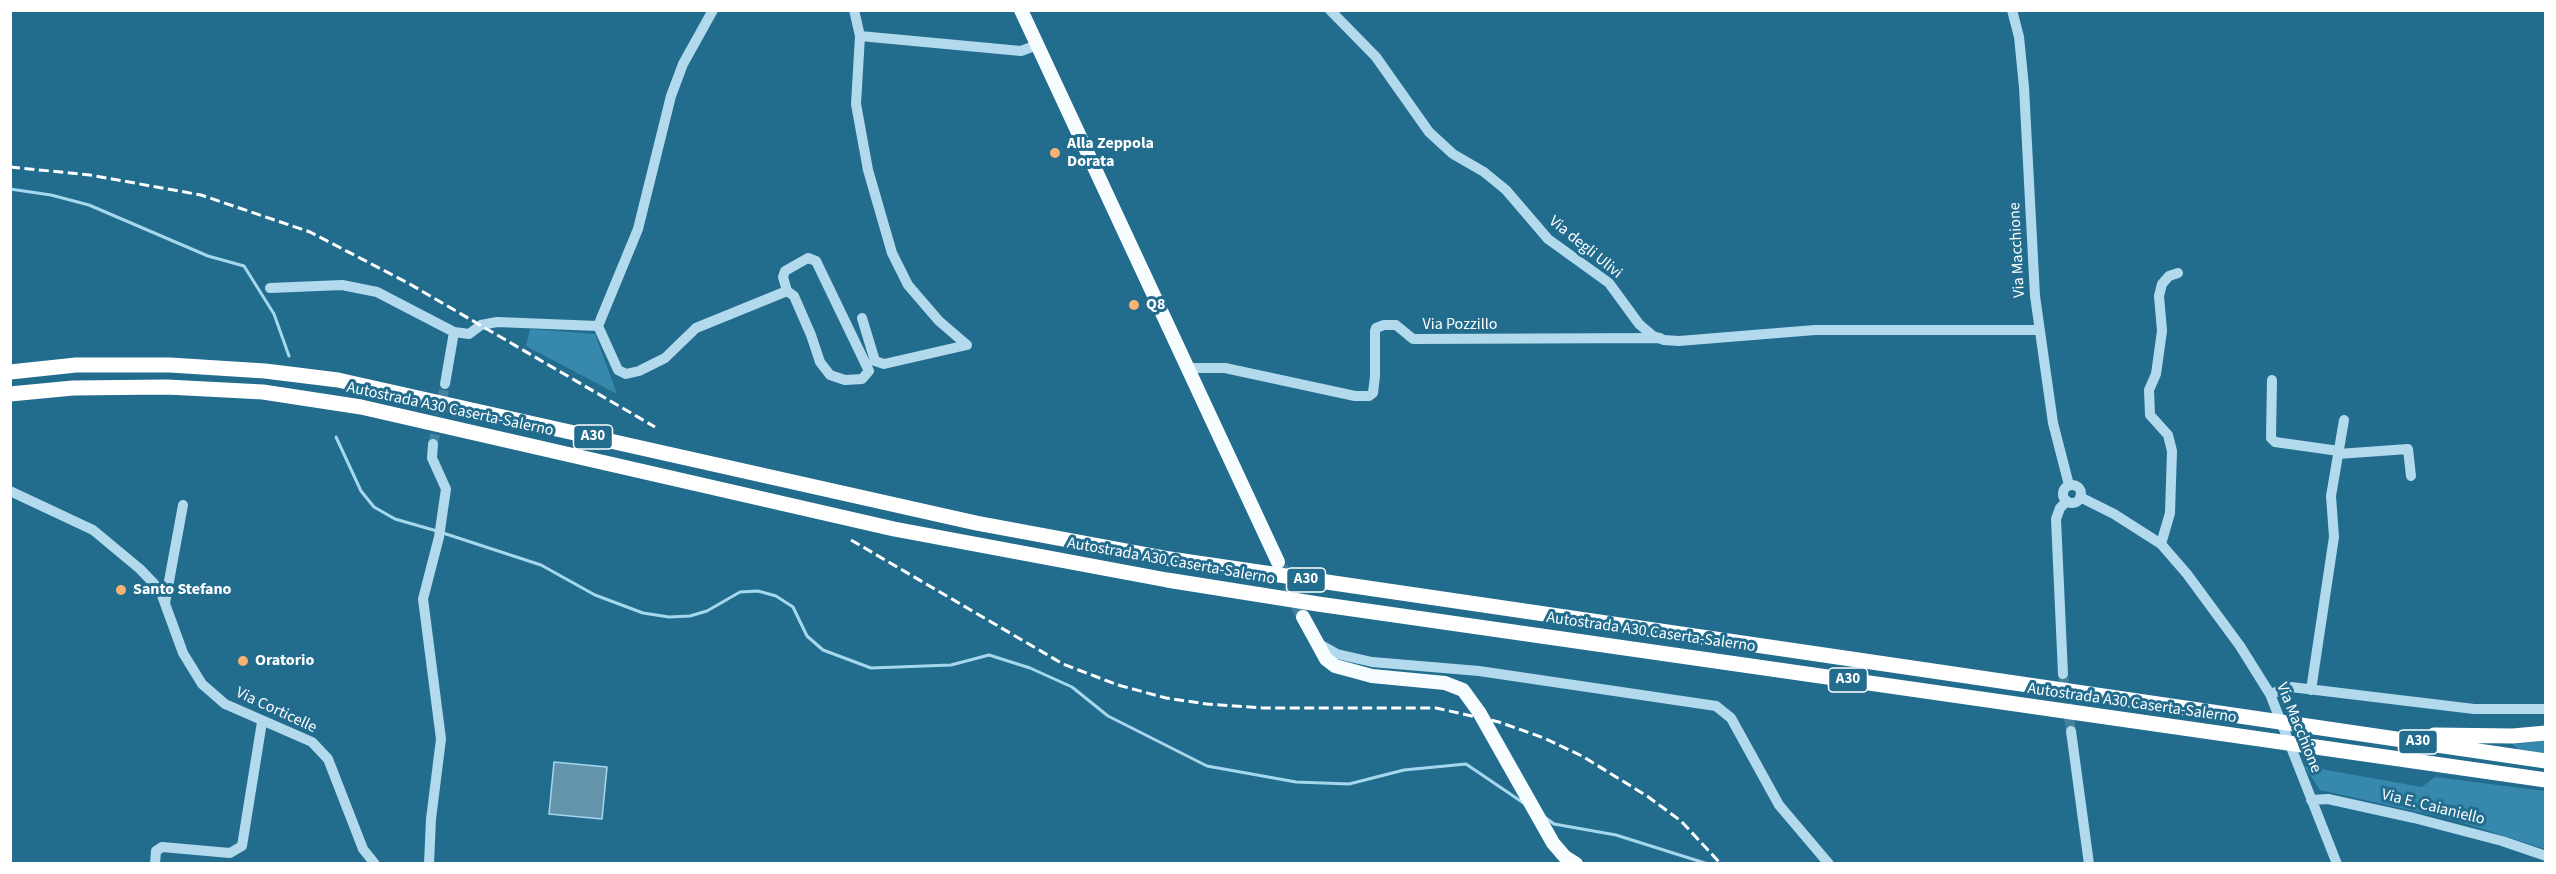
<!DOCTYPE html>
<html>
<head>
<meta charset="utf-8">
<style>
  body { margin:0 }
  #map { position:relative; width:2556px; height:874px; overflow:hidden; background:#226c8e; font-family:"Source Sans 3",sans-serif }
  canvas { display:block }
  .frame { position:absolute; inset:0; border:12px solid #fff; pointer-events:none }
</style>
</head>
<body>
<div id="map">
<canvas width="2556" height="874"></canvas>
<div class="frame"></div>
</div>
<script>
const context = document.querySelector('canvas').getContext('2d');
context.lineJoin = 'round';
function paint(path, color) { context.fillStyle = color; context.fill(path, 'evenodd'); }
const poly = rows => new Path2D(rows.map(r => 'M' + r).join(''));
function trace(path, color, width, dash) { context.strokeStyle = color; context.lineWidth = width; context.lineCap = dash ? 'butt' : 'round'; context.setLineDash(dash || []); context.stroke(path); }
function write(font, color, halo, rows, align = 'center') {
  context.font = font + ' "Source Sans 3",sans-serif'; context.lineWidth = 6; context.setLineDash([]); context.textBaseline = 'middle'; context.strokeStyle = halo; context.fillStyle = color; for (const [text, x, y, turn = 0] of rows) {
    context.save(); context.translate(x, y); context.rotate((+turn || 0) * Math.PI / 180); context.textAlign = isNaN(turn) ? turn : align; if (halo) context.strokeText(text, 0, 0); context.fillText(text, 0, 0); context.restore();
  }
}
paint(poly([
  [530,329,595,334,617,394,526,346],
  [2545,741,2545,753,2518,749,2513,744],
  [2304,766,2422,787,2435,777,2545,791,2545,849,2454,820,2320,790]
]), '#3688ac');
const water = poly([
  [554,762,607,767,602,819,549,814,554,762]
]);
paint(water, '#6494ab');
trace(water, '#a6d8ed', 1.5);
trace(poly([
  [10,189,51,195,89,205,208,256,244,266,274,314,289,356],
  [336,437,361,491,374,507,395,519,437,531],
  [443,533,541,565,595,595,643,613,669,617,690,616,707,611,740,592,758,591,776,596,793,607,807,636,823,650,871,668,951,665,989,655,1030,668,1072,687,1108,716,1207,766,1296,782,1349,784,1404,770,1466,764,1525,804],
  [1546,818,1554,824,1616,835,1708,864]
]), '#a6d8ed', 3);
trace(poly([
  [433,444,445,384],
  [2063,674,2071,731]
]), '#43829f', 10, [10, 5]);
trace(poly([
  [1281,567,1303,617]
]), '#43829f', 14, [14, 7]);
trace(poly([
  [713,10,683,64,671,96,638,229,598,326,618,370,626,374,639,371,665,358,696,328,787,291,794,296,811,335,820,362,830,375,845,380,862,379,869,371,816,261,808,258,785,271,783,277,787,291],
  [854,10,860,36,1021,51,1037,45],
  [1330,10,1376,57,1429,132,1453,154,1484,172,1506,190,1548,239,1609,283,1639,324,1653,336,1664,340,1679,341,1815,330,2039,330],
  [2012,10,2019,37,2024,87,2035,296,2053,423,2069,485],
  [860,36,856,104,868,170,892,253,908,285,939,321,967,345],
  [270,288,342,285,377,292,454,332,445,384],
  [862,318,875,361,884,364,967,345],
  [454,332,469,334,481,325,497,322,598,326],
  [1188,368,1225,368,1355,396,1369,396,1373,393,1375,376,1375,331,1376,328,1384,325,1396,325,1413,339,1660,338],
  [2272,380,2271,438,2275,442,2339,451],
  [2338,454,2408,449,2411,476],
  '2063 494a9 9 0 1 1 18 0a9 9 0 1 1-18 0Z',
  [10,491,93,530,140,569,160,590,183,653,202,684,225,704,312,742,328,759,363,849,375,864],
  [2080,497,2114,514,2161,544,2187,574,2240,646,2270,694,2337,864],
  [2161,544,2170,513,2172,451,2168,435,2150,415,2149,390,2156,374,2162,331,2159,296,2162,284,2169,276,2178,273],
  [165,603,183,505],
  [1316,642,1337,654,1372,662,1479,671,1716,706,1731,718,1779,805,1829,864],
  [2063,674,2056,519,2060,508,2067,501],
  [2311,690,2334,537,2331,496,2344,420],
  [2270,694,2291,687,2474,709,2546,709],
  [2071,731,2089,864],
  [2311,800,2328,799,2414,818,2502,841,2546,856],
  [155,864,156,851,162,847,230,853,242,846,262,722],
  [429,864,431,819,441,739,423,599,439,537,446,489,432,458,433,444]
]), '#b2daec', 10);
trace(poly([
  [1021,10,1278,562],
  [1303,617,1326,659,1335,666,1372,676,1445,683,1463,690,1479,712,1553,843,1565,857,1576,864]
]), '#f7fcff', 14);
trace(poly([
  [10,372,76,365,170,365,265,371,338,380,976,523,1170,559,2546,761],
  [10,394,73,388,167,387,263,392,361,407,894,529,1167,580,1318,604,2546,780],
  [2434,735,2513,736,2546,733]
]), '#fff', 15);
trace(poly([
  [10,167,90,175,201,195,310,232,408,283,655,427],
  [851,540,1063,664,1118,685,1166,698,1207,704,1263,708,1436,708,1499,722,1544,738,1582,756,1647,796,1681,821,1721,864]
]), '#fff', 3, [10, 4.5]);
for (const [x, y, r, color] of [
  [1055,153,6,"#f8b274"],
  [1134,305,6,"#f8b274"],
  [121,590,6,"#f8b274"],
  [243,661,6,"#f8b274"]
]) { const dot = new Path2D(); dot.arc(x, y, r, 0, 2 * Math.PI); context.fillStyle = color; context.fill(dot); trace(dot, '#226c8e', 2); }
for (const [x, y, w] of [
  [593,437,39],
  [1306,580,39],
  [1848,680,39],
  [2418,742,39]
]) { const box = new Path2D(); box.roundRect(x - w / 2, y - 12, w, 24, 4.5); context.fillStyle = '#226c8e'; context.fill(box); trace(box, '#fff', 1.5); }
write('bold 15px', '#fff', null, [
  ["A30",593,437],
  ["A30",1306,580],
  ["A30",1848,680],
  ["A30",2418,742]
]);
write('bold 16px', '#fff', '#226c8e', [
  ["Alla Zeppola",1067,144],
  ["Dorata",1067,162],
  ["Q8",1146,305],
  ["Santo Stefano",133,590],
  ["Oratorio",255,661]
], 'left');
write('16px', '#fff', '#226c8e', [
  ["Via degli Ulivi",1585,248,39],
  ["Via Macchione",2018,250,-93],
  ["Via Pozzillo",1460,325],
  ["Autostrada A30 Caserta-Salerno",450,410,12],
  ["Autostrada A30 Caserta-Salerno",1171,562,10],
  ["Autostrada A30 Caserta-Salerno",1651,633,8],
  ["Autostrada A30 Caserta-Salerno",2132,704,8],
  ["Via Corticelle",276,711,25],
  ["Via Macchione",2298,728,68],
  ["Via E. Caianiello",2433,808,14]
]);
</script>
</body>
</html>
